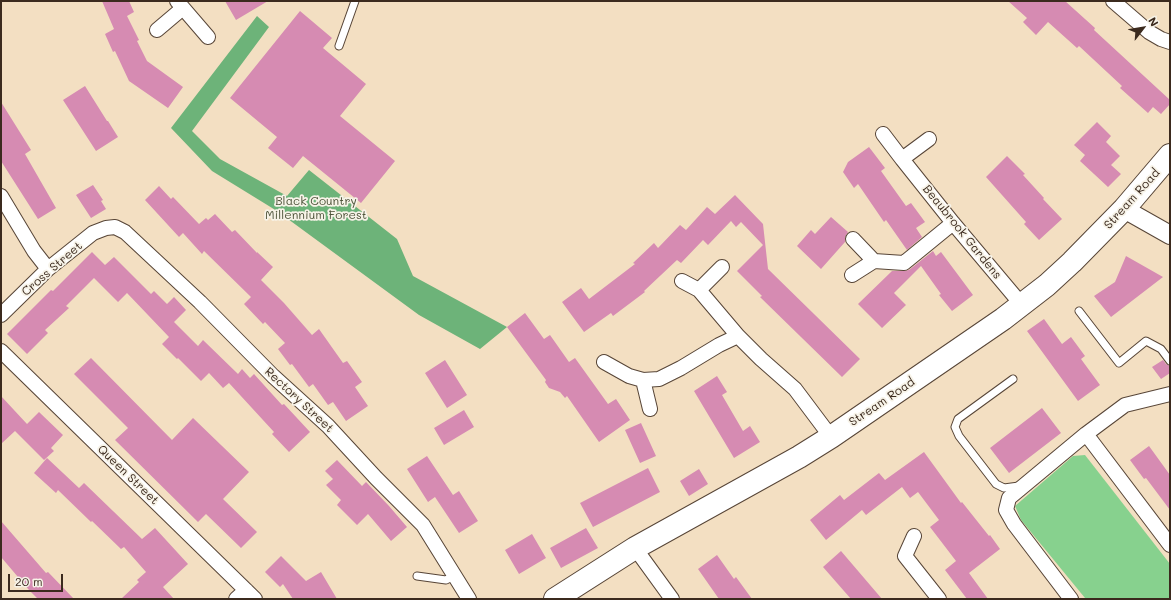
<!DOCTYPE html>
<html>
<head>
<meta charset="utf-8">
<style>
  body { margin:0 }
  #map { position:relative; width:1171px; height:600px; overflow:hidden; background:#f3dfc2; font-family:Mali,sans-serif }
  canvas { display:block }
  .frame { position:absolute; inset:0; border:2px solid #3b2a1e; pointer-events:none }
  .north { position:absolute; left:1123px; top:8px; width:40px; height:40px; -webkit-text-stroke:3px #f7f3e8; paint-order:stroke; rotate:59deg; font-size:11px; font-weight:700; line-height:16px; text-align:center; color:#3b2a1e }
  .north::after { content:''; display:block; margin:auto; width:14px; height:18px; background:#3b2a1e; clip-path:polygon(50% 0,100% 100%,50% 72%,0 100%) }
  .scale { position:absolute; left:8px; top:574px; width:55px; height:18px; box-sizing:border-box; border:2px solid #3b2a1e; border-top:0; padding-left:5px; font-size:12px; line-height:14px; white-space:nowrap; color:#3b2a1e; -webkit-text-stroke:3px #f7f3e8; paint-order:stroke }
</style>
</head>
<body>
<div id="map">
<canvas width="1171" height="600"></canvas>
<div class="frame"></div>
<div class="north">N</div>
<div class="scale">20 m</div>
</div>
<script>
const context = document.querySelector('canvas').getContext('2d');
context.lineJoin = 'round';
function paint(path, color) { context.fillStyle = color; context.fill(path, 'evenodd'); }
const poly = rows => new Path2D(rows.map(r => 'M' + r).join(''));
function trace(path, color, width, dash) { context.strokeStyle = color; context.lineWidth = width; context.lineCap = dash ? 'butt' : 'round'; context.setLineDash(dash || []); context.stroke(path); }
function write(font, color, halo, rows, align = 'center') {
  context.font = font + ' Mali,sans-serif'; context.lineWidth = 3.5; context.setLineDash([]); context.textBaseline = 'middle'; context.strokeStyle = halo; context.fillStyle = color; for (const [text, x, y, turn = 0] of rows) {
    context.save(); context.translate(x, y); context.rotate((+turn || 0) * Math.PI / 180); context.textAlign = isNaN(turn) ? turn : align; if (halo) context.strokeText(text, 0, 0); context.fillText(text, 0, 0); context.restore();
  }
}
paint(poly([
  [1085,455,1170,564,1170,599,1096,599,1085,598,1021,520,1015,506,1073,456]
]), '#87d18e');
paint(poly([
  [257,16,269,27,192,131,220,159,287,196,309,170,397,239,413,276,507,327,480,349,419,315,277,211,212,171,171,128]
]), '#6db379');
paint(poly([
  [102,1,129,1,134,12,127,16,139,40,137,41,147,61,183,87,168,108,129,81,115,51,113,52,105,34,114,29],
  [225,1,268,1,236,20],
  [1008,1,1065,1,1095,28,1094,30,1170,100,1170,104,1161,114,1153,107,1148,113,1120,88,1122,86,1079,46,1077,48,1048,22,1036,35,1023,22,1027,18],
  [300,11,332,38,323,48,366,84,340,116,395,161,361,203,303,156,293,168,268,148,277,137,230,98],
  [85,86,107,121,108,121,118,137,96,151,63,100],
  [1,102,31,150,25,154,56,208,38,219,1,161],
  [1097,122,1111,136,1106,142,1120,156,1111,165,1121,174,1108,187,1080,161,1085,155,1074,145],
  [869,147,885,168,881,171,906,206,911,203,925,222,916,228,922,237,907,250,886,220,884,222,858,184,854,188,843,172,848,162],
  [1007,156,1025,174,1023,175,1044,198,1043,199,1062,219,1039,240,1024,224,1026,222,986,177],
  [93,185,103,200,101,201,106,209,91,218,76,195],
  [159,186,171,199,173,197,199,224,206,218,208,220,215,214,232,232,235,230,257,253,257,252,273,267,261,280,284,303,312,335,319,329,343,363,347,361,362,382,355,387,368,406,346,421,333,402,328,405,313,384,309,387,292,364,290,365,278,349,285,343,265,322,263,324,244,304,251,297,204,251,202,254,183,233,179,237,145,200],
  [735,195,763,224,768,269,860,359,842,377,760,297,762,296,737,271,763,245,741,222,736,227,731,221,708,245,703,240,681,263,677,260,644,291,645,292,613,316,611,313,584,332,562,302,581,288,589,299,635,264,633,263,654,243,658,248,680,225,686,230,707,207,715,214],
  [831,217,848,232,845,237,845,242,821,269,797,246,811,230,815,234],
  [933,251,936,256,941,252,973,295,952,311,939,295,941,294,921,266,894,293,906,305,882,328,858,304,892,271,903,271,909,270],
  [92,252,105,265,114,257,151,294,154,291,167,304,174,297,186,310,174,322,198,346,203,340,238,374,242,369,250,378,254,374,282,405,284,404,310,432,289,452,272,434,274,432,229,383,223,388,209,373,201,381,178,358,177,359,162,344,169,337,127,293,118,302,94,278,66,306,69,308,45,330,48,333,27,354,7,334,51,290,53,291],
  [1126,256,1163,277,1111,317,1094,296,1115,282],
  [525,313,544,339,550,335,569,362,575,358,608,404,616,399,630,420,599,442,567,396,565,398,560,392,549,388,545,382,546,380,507,327],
  [1044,319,1062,344,1071,337,1085,356,1081,359,1100,385,1078,401,1027,331],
  [91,358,172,440,193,418,249,472,223,499,257,532,241,548,206,514,198,522,115,440,128,428,74,374],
  [445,360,467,395,447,408,425,373],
  [1163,360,1166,364,1170,366,1170,373,1161,379,1152,367],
  [717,376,727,392,722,395,743,431,750,426,760,442,734,458,694,391],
  [1,396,27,424,39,412,63,435,51,448,54,451,44,460,15,431,1,444],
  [1042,408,1061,433,1009,473,990,448],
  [464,410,474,427,444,445,434,428],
  [641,423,656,456,640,463,625,430],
  [1149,446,1170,475,1170,510,1146,478,1144,479,1130,460],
  [924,452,961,503,962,502,989,536,990,535,1000,549,969,573,988,599,967,599,945,570,956,561,930,527,939,520,918,492,910,498,902,487,866,515,862,510,826,540,810,520,840,495,844,500,879,473,885,480],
  [427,456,453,495,459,491,478,521,459,533,435,497,428,502,407,469],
  [47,458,79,488,84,483,142,539,155,528,188,564,163,587,174,599,121,599,139,582,137,580,146,572,124,547,121,549,92,521,91,522,58,490,56,493,34,473],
  [337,460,362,486,366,482,389,506,407,527,391,541,368,514,357,525,337,505,341,500,326,485,333,479,325,471],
  [648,468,660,492,593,527,580,503],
  [699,469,708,484,689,496,680,481],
  [1,521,46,573,48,572,74,599,38,599,29,590,1,557],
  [586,528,598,548,561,568,550,548],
  [532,534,546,558,519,574,505,550],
  [841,551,882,599,851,599,823,567],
  [717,555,734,579,736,577,752,599,719,599,698,569],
  [281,556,306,581,321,572,337,599,293,599,283,584,280,587,265,572]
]), '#d68bb2');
const service = poly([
  [339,46,355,1],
  [1079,311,1119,363,1146,341,1161,349,1170,361],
  [1013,379,958,419,955,427,959,436,996,484,1004,488,1019,486],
  [417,576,446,580,454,576]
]);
const minor = poly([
  [177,1,208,37],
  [1113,1,1149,32,1161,39,1170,42],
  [157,30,183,8],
  [883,134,902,159,953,223,1022,305],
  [902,159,929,139],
  [1,196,34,251,48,269],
  [853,239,874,261],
  [852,275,874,261,904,263,953,223],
  [682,281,699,290,722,267],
  [699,290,738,336],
  [1,315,48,269,93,233,106,228,115,227,125,232,200,302,273,376,328,426,376,478,423,525,469,599],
  [1,351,255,599],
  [604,362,629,376,643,380,659,379,681,368,719,345,738,336,761,359,795,389,831,437],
  [643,380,650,409],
  [1086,434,1170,545],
  [914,536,905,556,939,599],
  [635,548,672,599],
  [236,599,246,590],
  [1071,599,1014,524,1006,510,1009,498,1086,434,1125,405,1170,394]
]);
const tertiary = poly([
  [1124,209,1170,235]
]);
const trunk = poly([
  [555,599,635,548,799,457,831,437,1003,319,1047,285,1072,262,1124,209,1170,155]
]);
trace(service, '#574537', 9);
trace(minor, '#574537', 16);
trace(tertiary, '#574537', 20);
trace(trunk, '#574537', 24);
trace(service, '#fff', 7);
trace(minor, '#fff', 14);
trace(tertiary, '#fff', 18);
trace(trunk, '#fff', 22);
write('12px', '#3b2a1e', '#f7f3e8', [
  ["Stream Road",1132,199,-48],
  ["Beaubrook Gardens",962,232,51],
  ["Cross Street",52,269,-41],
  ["Rectory Street",299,400,43],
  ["Stream Road",882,402,-34],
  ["Queen Street",128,475,44]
]);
write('12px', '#4e543a', '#f7f3e8', [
  ["Black Country",316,201],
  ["Millennium Forest",316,215]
]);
</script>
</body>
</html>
